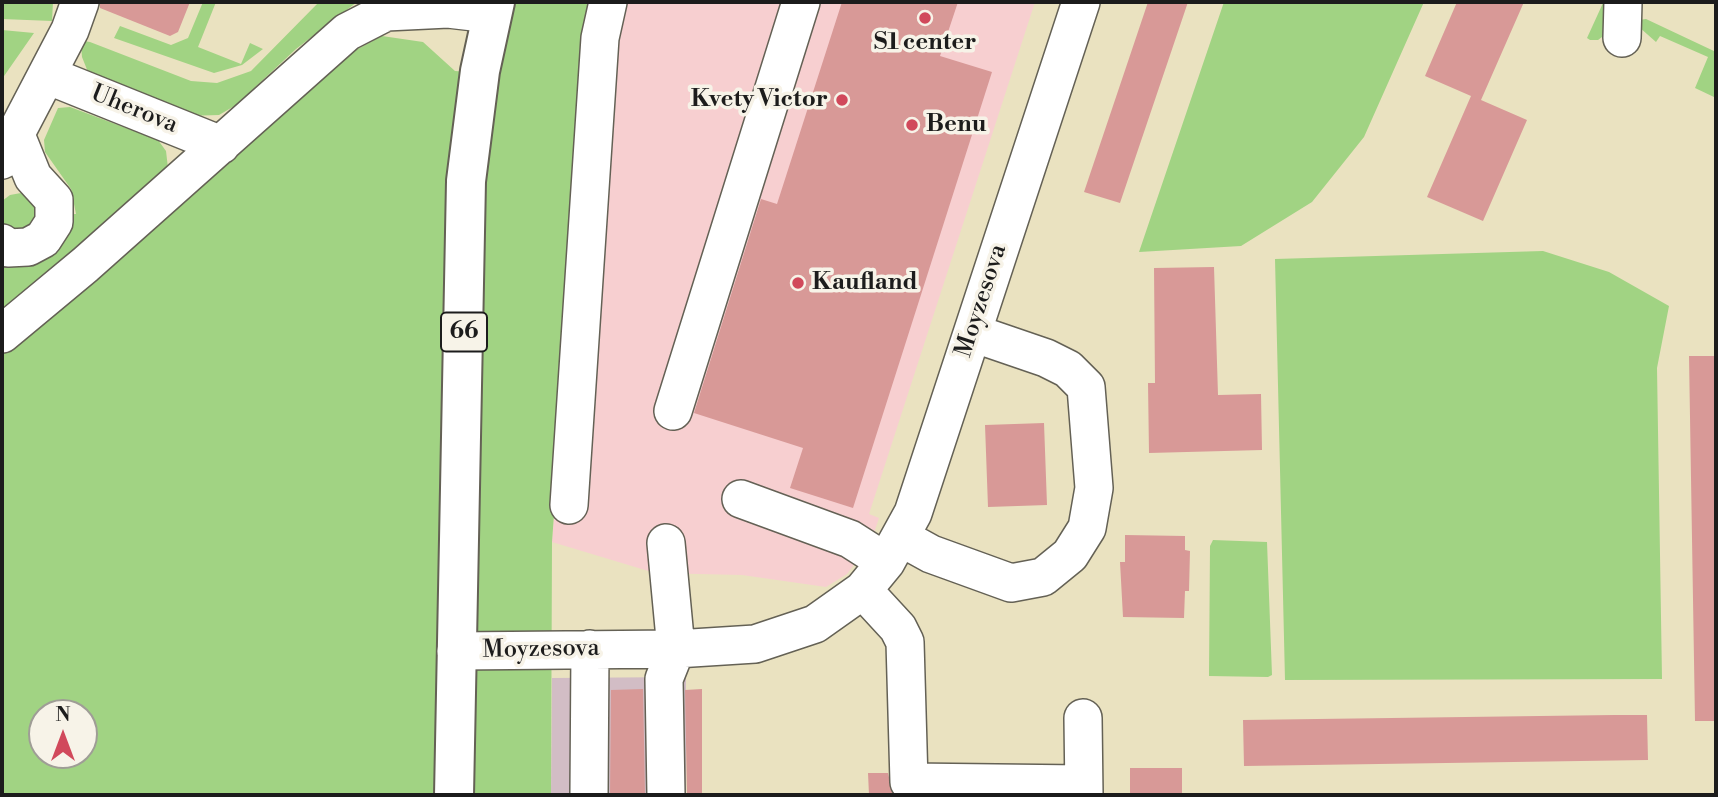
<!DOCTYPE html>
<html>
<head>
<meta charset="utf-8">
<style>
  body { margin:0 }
  #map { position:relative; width:1718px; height:797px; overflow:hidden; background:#eae2c0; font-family:"Libre Bodoni",serif }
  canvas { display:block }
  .frame { position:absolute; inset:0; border:4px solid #1c1c1c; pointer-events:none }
  .north { position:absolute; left:28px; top:699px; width:70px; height:70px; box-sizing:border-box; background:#f7f3e8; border:2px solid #9f9d96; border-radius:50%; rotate:0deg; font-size:19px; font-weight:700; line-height:28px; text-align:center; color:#1c1c1c }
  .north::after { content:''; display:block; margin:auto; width:24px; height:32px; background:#d1495b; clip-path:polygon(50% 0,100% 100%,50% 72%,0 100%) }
</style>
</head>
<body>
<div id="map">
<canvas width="1718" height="797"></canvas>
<div class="frame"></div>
<div class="north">N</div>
</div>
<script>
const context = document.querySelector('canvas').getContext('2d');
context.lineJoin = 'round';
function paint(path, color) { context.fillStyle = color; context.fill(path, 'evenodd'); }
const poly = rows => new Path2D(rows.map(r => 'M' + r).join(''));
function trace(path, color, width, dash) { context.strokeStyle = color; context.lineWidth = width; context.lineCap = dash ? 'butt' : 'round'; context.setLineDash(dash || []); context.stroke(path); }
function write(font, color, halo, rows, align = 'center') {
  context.font = font + ' "Libre Bodoni",serif'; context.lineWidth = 7; context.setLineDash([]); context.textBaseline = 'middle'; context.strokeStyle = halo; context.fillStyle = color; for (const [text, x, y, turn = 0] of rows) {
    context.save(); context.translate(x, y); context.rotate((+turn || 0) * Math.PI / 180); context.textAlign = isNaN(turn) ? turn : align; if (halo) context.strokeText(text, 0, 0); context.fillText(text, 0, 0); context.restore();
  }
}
paint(poly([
  [595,2,1035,2,869,514,879,518,871,542,847,574,826,587,742,575,655,573,552,542,586,81]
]), '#f7cfd0');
paint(poly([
  [686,677,686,795,551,795,552,678]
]), '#d2bdc5');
paint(poly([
  [2,2,53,2,52,21,2,19],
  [203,2,216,2,198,47,241,64,250,43,263,49,242,65,214,73,114,38,120,26,171,45,188,38],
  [319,2,357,2,296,49,236,105,219,115,186,116,90,77,82,57,81,45,84,41,90,42,191,81,217,83,251,71],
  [514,2,591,2,552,542,551,795,2,795,2,346,326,66,382,36,423,42,455,71,496,74],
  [42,713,84,713,84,755,42,755],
  [1224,2,1424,2,1364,137,1312,202,1241,246,1139,252],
  [1607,2,1610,31,1598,40,1590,40,1587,38,1603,3],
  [1646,19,1716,52,1714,97,1695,88,1708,57,1660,36,1656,42,1639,27,1639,20],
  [2,30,34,33,2,79],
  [70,107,158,140,166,151,168,168,2,314,2,260,67,214,76,214,71,189,45,152,44,140,58,108],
  [21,193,28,195,36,203,39,219,26,233,2,227,2,201,10,195],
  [1543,251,1609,272,1669,306,1657,368,1662,679,1285,680,1275,259],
  [1213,540,1267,542,1272,675,1268,677,1209,676,1210,546]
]), '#a1d383');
paint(poly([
  [100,2,190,2,178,32,170,36,100,8],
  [842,2,958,2,940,56,992,72,853,508,790,488,803,448,694,413,761,199,777,204],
  [1148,2,1188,2,1120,203,1084,192],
  [1457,2,1524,2,1481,100,1527,120,1483,221,1427,197,1471,96,1425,76],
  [1214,267,1218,395,1261,394,1262,450,1149,453,1148,383,1155,383,1154,268],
  [1689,356,1716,356,1716,721,1695,721],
  [1044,423,1047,505,988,507,985,425],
  [1125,535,1185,536,1185,550,1190,551,1189,591,1185,591,1184,618,1123,617,1120,562,1125,562],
  [643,689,645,795,610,795,611,690],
  [702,689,702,795,687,795,685,690],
  [1614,715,1647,715,1648,760,1244,766,1243,720],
  [1130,768,1182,768,1182,795,1130,795],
  [868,773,888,773,893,795,869,795]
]), '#d89997');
const minor = poly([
  [1622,38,1623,2],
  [47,75,221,145],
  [2,160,70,30,80,2],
  [2,243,8,248,28,247,43,239,54,222,54,200,33,177,16,135],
  [2,334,85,265,347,32,386,12,448,9,491,14],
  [673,411,801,2],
  [741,499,850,539,886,562],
  [569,505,600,38,608,2],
  [902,538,931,554,1011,583,1043,577,1070,555,1087,528,1094,488,1086,387,1068,369,1046,358,973,333],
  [863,590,898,628,905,642,909,782,1083,784],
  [456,651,676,649,755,644,815,624,863,590,886,562,913,513,1081,2],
  [1083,718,1084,795],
  [589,795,590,649],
  [666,795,664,679,676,649,666,543]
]);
const major = poly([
  [454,795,466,181,480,71,495,2]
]);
trace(minor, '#646155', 40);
trace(major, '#646155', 42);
trace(minor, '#fff', 37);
trace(major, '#fff', 38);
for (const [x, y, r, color] of [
  [925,18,7,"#d1495b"],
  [842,100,7,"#d1495b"],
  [912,125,7,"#d1495b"],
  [798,283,7,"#d1495b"]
]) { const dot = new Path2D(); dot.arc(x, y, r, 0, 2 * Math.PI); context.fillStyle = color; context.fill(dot); trace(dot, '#f7f3e8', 2.5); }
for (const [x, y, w] of [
  [464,332,46]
]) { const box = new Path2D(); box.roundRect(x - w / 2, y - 19.5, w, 39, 5); context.fillStyle = '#f7f3e8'; context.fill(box); trace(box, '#1c1c1c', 2); }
write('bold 23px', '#1c1c1c', null, [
  ["66",464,332]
]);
write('bold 24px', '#1c1c1c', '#f7f3e8', [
  ["S1 center",925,43,"center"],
  ["Kvety Victor",828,100,"right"],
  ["Benu",926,125],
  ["Kaufland",812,283]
], 'left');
write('24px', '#1c1c1c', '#f7f3e8', [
  ["Uherova",134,110,22],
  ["Moyzesova",982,301,-72],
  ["Moyzesova",541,650,-1]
]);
</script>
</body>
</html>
